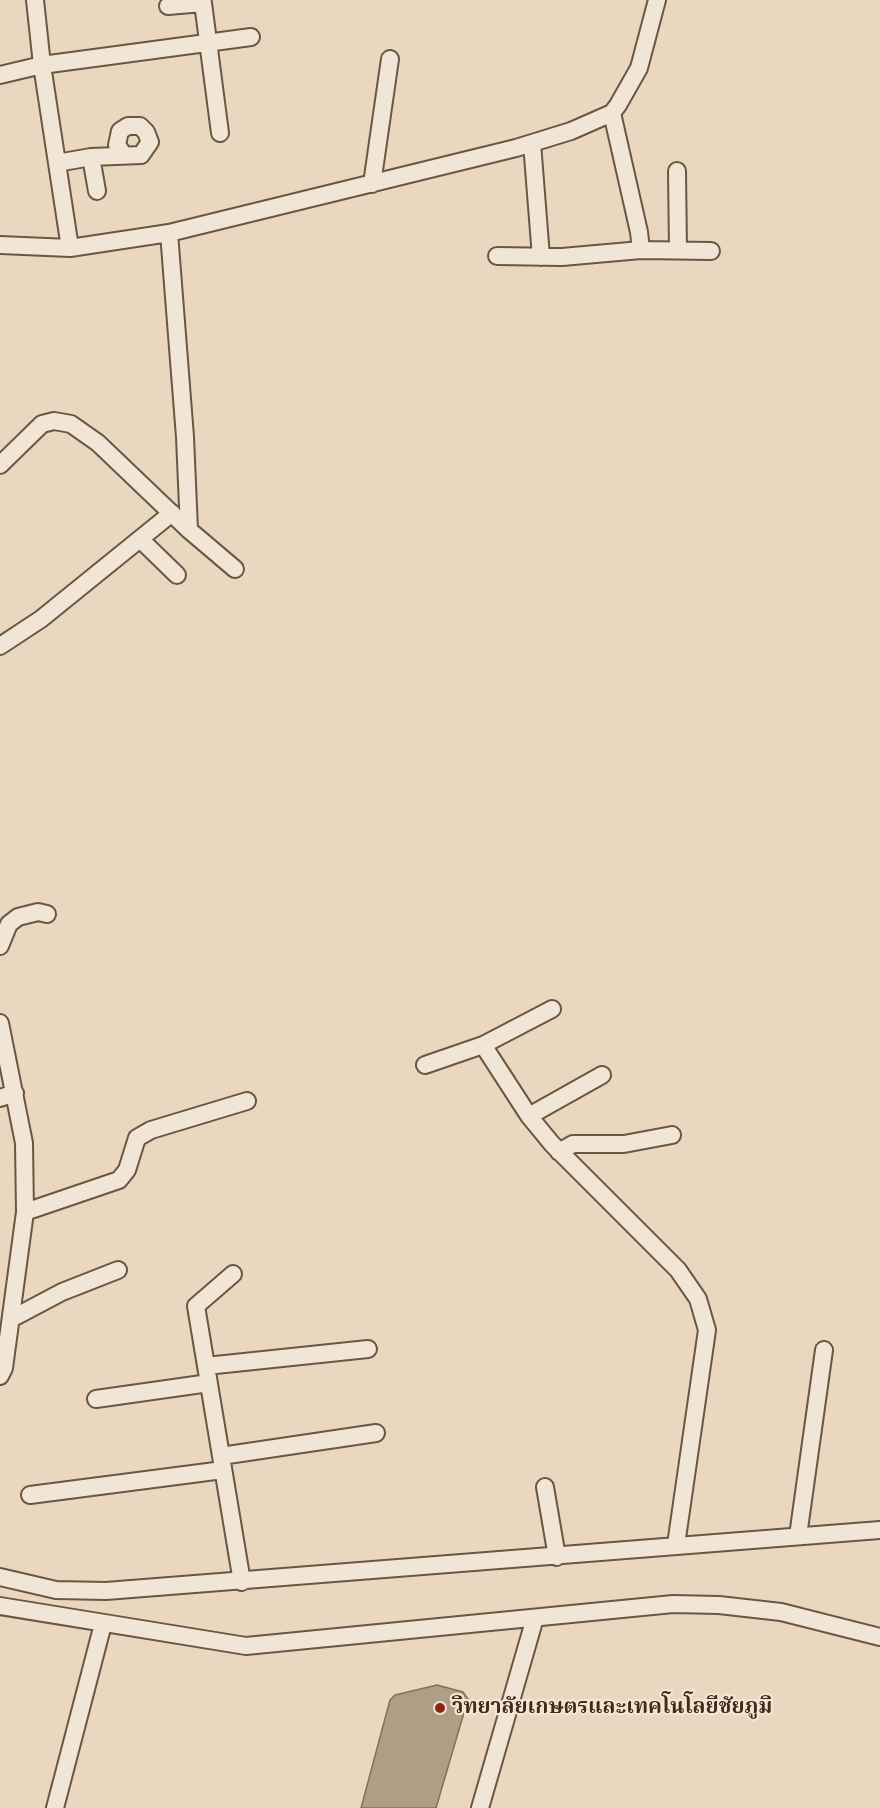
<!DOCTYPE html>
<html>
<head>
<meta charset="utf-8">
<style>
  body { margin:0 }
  canvas { display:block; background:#e9d8bf }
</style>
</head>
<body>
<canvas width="880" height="1808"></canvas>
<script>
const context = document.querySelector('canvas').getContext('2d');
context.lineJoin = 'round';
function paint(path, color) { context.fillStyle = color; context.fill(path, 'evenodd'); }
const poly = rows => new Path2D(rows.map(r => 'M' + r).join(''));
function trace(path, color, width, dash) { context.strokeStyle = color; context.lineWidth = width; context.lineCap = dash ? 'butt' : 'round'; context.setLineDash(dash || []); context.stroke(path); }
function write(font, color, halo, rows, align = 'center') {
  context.font = font + ' "Libre Bodoni","Noto Serif Thai",serif'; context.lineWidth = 4.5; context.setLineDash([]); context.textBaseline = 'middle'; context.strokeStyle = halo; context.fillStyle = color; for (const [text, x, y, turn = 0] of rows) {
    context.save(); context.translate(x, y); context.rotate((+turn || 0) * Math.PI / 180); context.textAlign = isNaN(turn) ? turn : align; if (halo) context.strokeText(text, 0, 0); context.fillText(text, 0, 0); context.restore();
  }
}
const water = poly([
  [437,1685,463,1692,468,1699,436,1808,361,1808,390,1700,395,1695,437,1685]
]);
paint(water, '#b09d86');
trace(water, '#846f5a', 1.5);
const minor = poly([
  [35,0,42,65,70,248],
  [168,6,203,3,220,133],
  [0,75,42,65,251,37],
  [532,143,541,257],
  [91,157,97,191],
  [57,163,91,157,141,155,150,142,146,132,140,126,128,126,120,131,117,145,124,155],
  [677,171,678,250],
  [372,184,390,59],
  [169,233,185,437,189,530,235,569],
  [0,245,70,248,169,233,516,148,571,131,612,113,618,105,639,68,657,0],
  [641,250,711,251],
  [497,256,562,257,641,250,639,232,612,113],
  [0,465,42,424,54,421,71,424,98,443,189,530],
  [140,539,177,575],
  [0,646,41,619,172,513],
  [0,946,9,924,18,917,38,912,47,914],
  [0,1023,24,1143,25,1212,4,1368,0,1376],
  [483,1045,529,1116,552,1144,678,1270,698,1299,707,1330,676,1545],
  [425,1065,483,1045,552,1009],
  [0,1098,15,1093],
  [529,1116,602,1075],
  [559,1152,573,1144,624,1144,672,1135],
  [25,1212,119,1180,127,1170,137,1138,151,1130,247,1101],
  [233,1274,196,1306,242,1582],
  [11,1319,62,1292,118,1270],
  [206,1366,368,1349],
  [96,1399,209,1383],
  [221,1456,376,1433],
  [545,1487,557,1557],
  [30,1495,223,1470],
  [798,1536,824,1350],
  [0,1577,56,1590,106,1591,880,1530],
  [0,1606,246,1646,673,1604,719,1605,781,1612,880,1637],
  [55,1808,103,1624],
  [480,1808,535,1618]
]);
trace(minor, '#6b5642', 20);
trace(minor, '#f1e6d5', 16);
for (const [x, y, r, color] of [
  [440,1708,6,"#8f2418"]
]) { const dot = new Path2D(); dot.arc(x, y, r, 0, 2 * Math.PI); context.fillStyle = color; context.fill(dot); trace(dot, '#f1e6d5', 2); }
write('bold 21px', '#412a18', '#f1e6d5', [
  ["วิทยาลัยเกษตรและเทคโนโลยีชัยภูมิ",452,1708]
], 'left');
</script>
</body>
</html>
